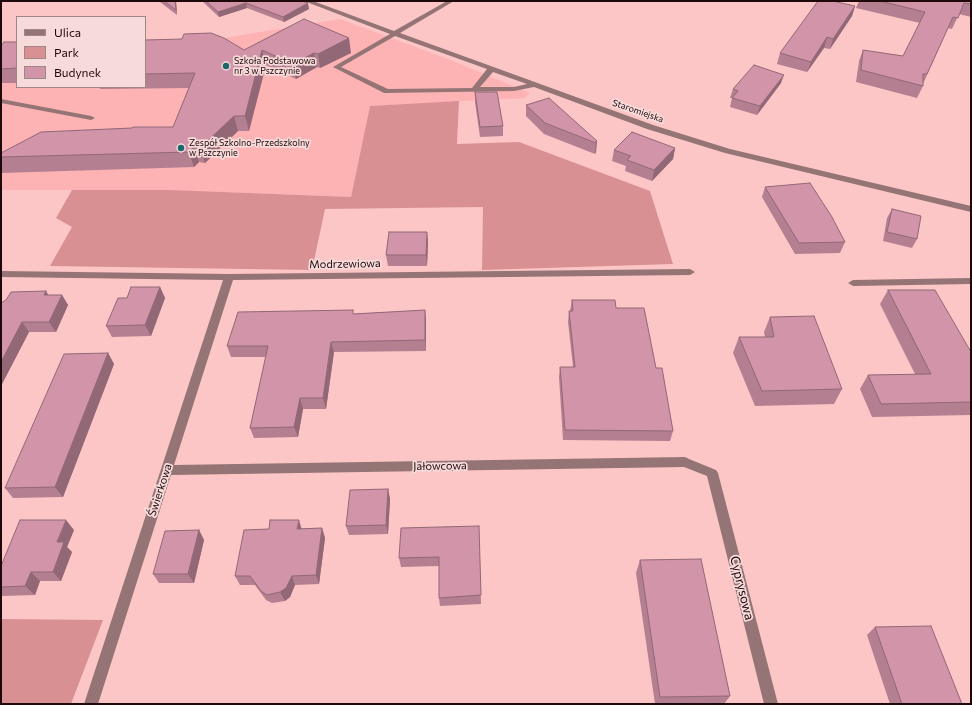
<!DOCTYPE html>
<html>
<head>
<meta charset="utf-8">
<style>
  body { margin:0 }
  #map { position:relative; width:972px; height:705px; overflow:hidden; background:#fcc6c6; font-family:Commissioner,sans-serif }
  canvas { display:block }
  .frame { position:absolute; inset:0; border:2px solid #1e0809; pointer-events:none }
  .legend { position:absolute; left:16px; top:16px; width:130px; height:72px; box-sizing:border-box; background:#f7dbdb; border:1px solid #a08787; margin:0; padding:5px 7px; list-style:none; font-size:12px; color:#1e0809 }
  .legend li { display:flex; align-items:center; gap:8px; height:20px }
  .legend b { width:20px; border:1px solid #a08787 }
</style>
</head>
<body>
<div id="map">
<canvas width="972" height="705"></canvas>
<div class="frame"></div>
<ul class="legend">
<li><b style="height:5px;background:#947475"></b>Ulica</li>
<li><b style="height:11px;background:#d99092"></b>Park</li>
<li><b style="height:11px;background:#d194a8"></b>Budynek</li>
</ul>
</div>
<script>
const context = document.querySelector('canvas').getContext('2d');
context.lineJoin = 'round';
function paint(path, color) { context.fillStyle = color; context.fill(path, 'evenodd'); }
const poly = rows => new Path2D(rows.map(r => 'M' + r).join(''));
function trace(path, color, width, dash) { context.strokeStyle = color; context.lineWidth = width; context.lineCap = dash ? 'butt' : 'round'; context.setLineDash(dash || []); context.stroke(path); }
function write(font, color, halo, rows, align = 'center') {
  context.font = font + ' Commissioner,sans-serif'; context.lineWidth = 3.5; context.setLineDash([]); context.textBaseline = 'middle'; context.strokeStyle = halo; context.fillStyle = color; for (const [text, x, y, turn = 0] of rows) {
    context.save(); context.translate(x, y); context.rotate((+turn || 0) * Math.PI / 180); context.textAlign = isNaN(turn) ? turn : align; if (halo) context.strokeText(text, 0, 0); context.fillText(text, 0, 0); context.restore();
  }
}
paint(poly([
  [340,19,448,59,530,93,525,98,370,106,351,197,171,190,1,190,1,46,17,46,17,87,145,87,199,45,230,37]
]), '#fdb2b4');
paint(poly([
  [459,101,457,144,519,142,650,191,673,264,482,270,483,207,325,209,312,270,50,266,72,227,56,218,72,190,171,190,351,197,370,106],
  [1,619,103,620,71,704,1,704]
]), '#d99092');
paint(poly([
  [304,1,313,1,394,31,447,1,454,1,400,33,653,125,730,149,971,206,971,212,725,153,647,129,534,87,514,91,384,93,333,67,390,34,304,1],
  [395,36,487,69,472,88,388,89,341,67,395,36],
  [493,72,527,84,514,87,480,87,493,72],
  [1,99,91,116,95,118,91,120,1,103,1,99],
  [690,269,695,272,690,275,233,280,174,465,685,457,689,459,716,470,718,473,778,704,764,704,707,476,684,467,171,475,98,704,84,704,223,280,1,277,1,271,229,274,690,269],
  [971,278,971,284,853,286,848,283,853,280,971,278]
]), '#947475');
paint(poly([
  [156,1,176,1,177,15,160,2,158,2],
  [202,1,302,1,309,9,284,22,247,8,219,17],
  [859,1,971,1,971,17,959,14,952,29,948,28,923,84,923,86,917,98,856,82,859,61,863,50,903,56,920,23,856,8],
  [855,6,852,16,830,49,824,48,807,72,777,64,780,53],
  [145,40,244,50,351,53,320,68,317,67,296,79,266,65,249,131,238,131,205,163,199,162,194,167,1,173,1,153,173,127,189,88,100,89,100,87,145,87],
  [17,42,17,83,1,83,1,46],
  [781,83,757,115,730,107,732,98,730,98,733,89],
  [475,92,503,126,503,136,480,137,475,102],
  [526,105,597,141,596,152,595,154,544,134,526,116],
  [675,148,673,159,652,181,625,171,626,166,612,161,614,150],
  [765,187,845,242,840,253,795,254,762,197],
  [892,209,917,239,912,248,883,241,887,218],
  [427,232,428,243,427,266,388,266,386,255],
  [160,287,165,298,151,336,112,337,106,326,127,298],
  [888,290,971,352,971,415,872,417,860,389,868,375,915,374,880,304],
  [48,295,62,295,68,305,56,332,29,332,1,386,1,303],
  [572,300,616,308,656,368,673,431,670,441,563,440,559,377,560,367,573,367,568,322,569,311,570,311],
  [425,310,426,321,426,351,334,352,326,409,303,409,298,437,254,438,250,428,266,357,231,357,227,346,354,314],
  [770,317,842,389,834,404,755,406,733,353,739,337,765,337,764,332],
  [108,353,114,364,63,497,13,498,5,488],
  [388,489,390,499,388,534,349,535,346,526],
  [479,526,481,604,440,606,439,598,439,566,401,567,399,558],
  [322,528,325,538,319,584,295,585,290,597,285,601,272,603,266,600,255,585,240,585,235,576,302,529],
  [74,530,67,547,72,552,61,581,40,581,35,595,2,596,1,595,1,566],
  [199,530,204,540,194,583,159,583,153,574],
  [640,560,730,696,724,704,655,704,636,573],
  [875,627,962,704,890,704,867,635]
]), '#b47f90');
paint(poly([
  [175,1,176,1,177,15,176,10],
  [246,3,247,8,219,17,218,12],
  [308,3,309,9,284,22,283,17],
  [855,6,852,16,830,49,833,39],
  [827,37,824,48,807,72,811,62],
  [349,38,351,53,320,68,318,54],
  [262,50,266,65,249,131,245,116],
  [314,53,317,67,296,79,293,64],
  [784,75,781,83,757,115,760,106],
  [234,116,238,131,205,163,200,148],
  [597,141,596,152,595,154,596,143],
  [194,147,199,162,194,167,189,152],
  [675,148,673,159,652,181,654,170],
  [427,232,428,243,427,266,426,255],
  [160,287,165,298,151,336,145,325],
  [46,291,52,301,44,295],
  [62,295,68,305,56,332,49,322],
  [425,310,426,321,426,351,425,340],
  [22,322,29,332,1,386,1,362],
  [331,342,334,352,326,409,323,398],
  [108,353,114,364,63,497,55,487],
  [300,398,303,409,298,437,294,427],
  [388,489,390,499,388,534,386,525],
  [66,520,74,530,67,547,72,552,61,581,53,572,57,542],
  [299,520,302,530,297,529],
  [322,528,325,538,319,584,316,575],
  [199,530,204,540,194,583,188,574],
  [31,572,40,581,35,595,25,586],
  [292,576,295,585,290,597,285,601,280,592]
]), '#926876');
const building = poly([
  [164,1,175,1,176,10,164,1],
  [206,1,302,1,308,3,283,17,246,3,218,12,206,1],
  [818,1,833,1,855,6,833,39,827,37,811,62,780,53,818,1],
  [880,1,971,1,971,4,964,3,958,18,953,17,927,74,923,74,923,86,861,70,863,50,903,56,925,12,880,1],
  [304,19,349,38,318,54,314,53,293,64,262,50,245,116,234,116,200,148,194,147,189,152,1,157,1,153,41,132,132,128,133,127,173,127,195,73,145,74,145,40,182,39,184,34,211,33,224,38,244,50,304,19],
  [4,42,17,42,17,68,1,69,1,46,4,42],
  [754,65,784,75,760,106,732,98,738,91,733,89,754,65],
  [475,92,497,92,503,126,480,127,475,92],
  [549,98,597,141,596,143,545,123,526,105,549,98],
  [632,132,675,148,654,170,627,160,631,156,614,150,632,132],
  [810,183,832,217,845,242,799,243,765,187,810,183],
  [892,209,921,216,917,239,887,232,892,209],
  [389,232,427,232,426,255,386,255,389,232],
  [131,287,160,287,145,325,106,326,118,298,127,298,131,287],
  [888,290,935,290,971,352,971,402,881,404,868,375,931,374,888,290],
  [46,291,44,295,62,295,49,322,22,322,1,362,1,303,6,300,11,292,46,291],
  [572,300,615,300,616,308,644,308,656,368,662,368,673,431,565,430,560,367,575,367,569,311,573,311,572,300],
  [353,310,353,314,425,310,425,340,331,342,323,398,300,398,294,427,250,428,268,346,227,346,238,312,353,310],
  [814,316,842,389,762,391,739,337,774,337,770,317,814,316],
  [108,353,55,487,5,488,64,354,108,353],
  [388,489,386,525,346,526,350,490,388,489],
  [20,520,66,520,57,542,64,542,53,572,31,572,25,586,1,587,1,566,20,520],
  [270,520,299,520,297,529,322,528,316,575,292,576,286,588,280,592,267,595,261,591,250,576,235,576,244,530,269,529,270,520],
  [479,526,481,595,439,598,439,557,399,558,401,528,479,526],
  [199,530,188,574,153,574,165,531,199,530],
  [701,559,730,696,660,697,640,560,701,559],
  [931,626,962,704,902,704,875,627,931,626]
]);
paint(building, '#d194a8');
trace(building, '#926876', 1);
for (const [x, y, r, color] of [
  [226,66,4,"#1b686a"],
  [181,148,4,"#1b686a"]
]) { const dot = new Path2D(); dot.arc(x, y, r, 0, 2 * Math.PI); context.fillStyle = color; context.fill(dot); trace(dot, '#f7dbdb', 1.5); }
write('9px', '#1e0809', '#f7dbdb', [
  ["Szkoła Podstawowa",234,61],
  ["nr 3 w Pszczynie",234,71],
  ["Zespół Szkolno-Przedszkolny",189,143],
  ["w Pszczynie",189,153]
], 'left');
write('9px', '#1e0809', '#f7dbdb', [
  ["Staromiejska",638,111,19]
]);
write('11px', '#1e0809', '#f7dbdb', [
  ["Modrzewiowa",345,264,-1],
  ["Jałowcowa",440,466,-1],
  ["Świerkowa",160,490,-72]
]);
write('13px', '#1e0809', '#f7dbdb', [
  ["Cyprysowa",742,588,76]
]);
</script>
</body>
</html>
